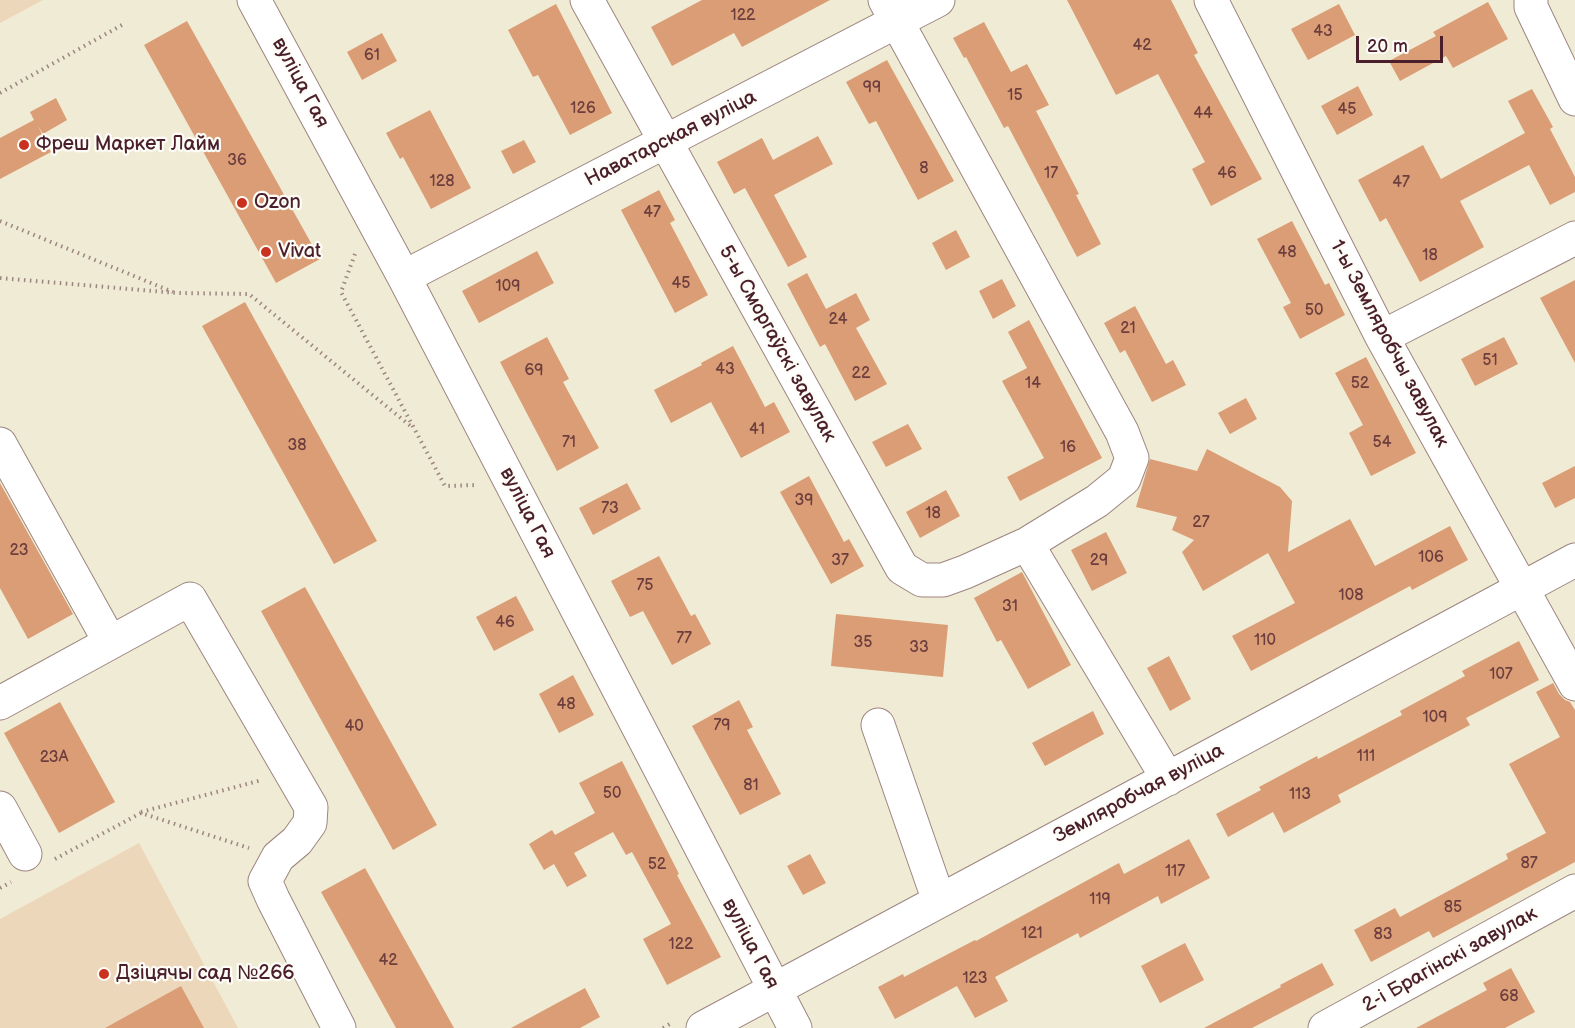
<!DOCTYPE html>
<html>
<head>
<meta charset="utf-8">
<style>
  body { margin:0 }
  #map { position:relative; width:1575px; height:1028px; overflow:hidden; background:#f0ebd4; font-family:"Balsamiq Sans",sans-serif }
  canvas { display:block }
  .scale { position:absolute; left:1356px; top:36px; width:87px; height:27px; box-sizing:border-box; border:3px solid #4a1f2b; border-top:0; padding-left:8px; font-size:18px; line-height:21px; white-space:nowrap; color:#4a1f2b; -webkit-text-stroke:4px #fdfcf7; paint-order:stroke }
</style>
</head>
<body>
<div id="map">
<canvas width="1575" height="1028"></canvas>
<div class="scale">20 m</div>
</div>
<script>
const context = document.querySelector('canvas').getContext('2d');
context.lineJoin = 'round';
function paint(path, color) { context.fillStyle = color; context.fill(path, 'evenodd'); }
const poly = rows => new Path2D(rows.map(r => 'M' + r).join(''));
function trace(path, color, width, dash) { context.strokeStyle = color; context.lineWidth = width; context.lineCap = dash ? 'butt' : 'round'; context.setLineDash(dash || []); context.stroke(path); }
function write(font, color, halo, rows, align = 'center') {
  context.font = font + ' "Balsamiq Sans",sans-serif'; context.lineWidth = 4.5; context.setLineDash([]); context.textBaseline = 'middle'; context.strokeStyle = halo; context.fillStyle = color; for (const [text, x, y, turn = 0] of rows) {
    context.save(); context.translate(x, y); context.rotate((+turn || 0) * Math.PI / 180); context.textAlign = isNaN(turn) ? turn : align; if (halo) context.strokeText(text, 0, 0); context.fillText(text, 0, 0); context.restore();
  }
}
paint(poly([
  [0,0,43,0,0,23],
  [139,843,238,1028,0,1028,0,919]
]), '#edd7bb');
paint(poly([
  [702,0,830,0,742,47,734,33,672,66,651,27],
  [1067,0,1171,0,1198,53,1194,55,1262,179,1211,206,1192,169,1205,162,1158,74,1116,95],
  [1488,2,1508,39,1453,68,1446,56,1400,81,1389,61,1436,36,1433,32],
  [556,4,612,113,570,135,538,75,533,77,508,30],
  [1339,4,1355,35,1308,60,1291,29],
  [187,21,320,259,276,283,144,45],
  [984,22,1011,72,1027,64,1049,105,1036,111,1079,194,1076,195,1101,244,1077,257,1008,126,1004,128,966,57,964,58,953,38],
  [382,33,397,61,362,80,347,52],
  [887,60,954,181,918,200,876,121,869,124,846,82],
  [1358,86,1373,115,1337,135,1321,106],
  [1532,89,1553,127,1550,129,1575,177,1575,192,1550,205,1529,165,1460,201,1484,247,1420,282,1386,218,1380,222,1358,180,1423,145,1441,179,1525,133,1508,101],
  [56,98,67,120,43,134,38,126,51,152,0,179,0,138,34,120,30,112],
  [430,110,471,188,431,209,403,157,400,159,386,133],
  [818,136,833,164,774,195,807,257,788,267,745,188,734,194,717,162,762,138,773,160],
  [524,140,536,162,513,174,501,151],
  [659,190,675,220,670,223,708,295,675,313,621,210],
  [1292,221,1325,285,1329,283,1345,315,1300,339,1283,307,1291,303,1257,239],
  [956,230,970,257,946,270,932,243],
  [537,251,554,283,479,323,462,291],
  [807,273,826,309,856,293,870,320,856,328,887,384,855,401,825,344,820,347,787,284],
  [1002,279,1016,306,993,319,979,291],
  [1575,280,1575,363,1540,298],
  [245,302,377,541,334,564,202,326],
  [1135,306,1166,364,1173,360,1186,385,1152,402,1125,350,1120,353,1104,323],
  [1029,320,1102,458,1020,501,1007,477,1044,458,1002,381,1027,368,1008,332],
  [547,337,569,379,563,382,599,448,557,471,500,362],
  [1504,337,1518,364,1475,386,1461,359],
  [733,346,765,407,774,402,790,432,741,458,711,402,671,423,654,390,702,365,701,363],
  [1366,357,1416,453,1371,476,1349,433,1363,425,1335,373],
  [1246,398,1257,419,1230,434,1218,413],
  [908,424,922,449,886,467,872,442],
  [1207,449,1280,487,1292,501,1288,552,1350,519,1375,566,1450,526,1468,560,1412,590,1410,586,1251,671,1232,636,1295,603,1268,553,1203,591,1182,552,1194,540,1172,530,1177,517,1136,507,1150,459,1197,471],
  [1575,466,1575,498,1555,508,1542,483],
  [809,476,844,542,849,539,864,566,831,584,780,492],
  [0,483,73,614,28,639,0,588],
  [627,483,641,509,593,535,579,508],
  [946,490,960,516,920,538,906,512],
  [1106,532,1127,573,1092,591,1071,550],
  [659,556,691,616,695,614,711,644,672,665,643,611,630,617,611,581],
  [1022,572,1071,665,1028,689,1001,640,997,642,974,598],
  [305,587,437,825,393,850,261,611],
  [516,596,534,630,494,651,476,617],
  [836,614,948,625,943,677,831,666],
  [1519,641,1539,680,1466,718,1470,725,1338,795,1341,802,1284,833,1273,812,1228,837,1216,814,1261,790,1259,787,1317,756,1318,759,1402,715,1400,711,1465,676,1462,671],
  [1169,656,1191,699,1170,711,1147,668],
  [573,675,594,715,559,733,539,694],
  [1553,683,1559,694,1565,700,1570,702,1575,710,1575,862,1433,938,1429,931,1371,962,1354,930,1395,908,1400,917,1508,859,1506,854,1546,833,1509,764,1560,737,1536,692],
  [739,700,753,727,747,730,781,794,740,815,692,726],
  [60,702,115,802,59,833,4,733],
  [1093,711,1104,734,1045,766,1032,743],
  [622,761,679,874,677,875,721,957,667,985,643,939,671,924,632,852,626,855,613,832,574,853,587,876,567,887,554,864,544,870,529,844,552,830,555,835,595,813,579,783],
  [1189,839,1210,878,1161,904,1158,896,1080,938,1078,933,995,977,1008,1001,975,1018,957,986,895,1019,878,987,903,974,904,977,975,940,976,941,1119,863,1124,874],
  [810,854,826,883,803,895,787,866],
  [365,868,454,1028,396,1028,321,892],
  [1185,943,1204,980,1160,1003,1141,966],
  [1322,963,1334,985,1252,1028,1204,1028,1281,987,1280,985],
  [1511,968,1535,1012,1505,1028,1416,1028,1487,990,1483,983],
  [181,986,204,1028,105,1028],
  [585,988,600,1017,580,1028,511,1028]
]), '#da9d75');
const minor = poly([
  [254,0,404,277,795,1028],
  [587,0,902,568,922,580,943,580,965,572,1027,544,1097,501,1124,479,1132,458,1122,432,885,0],
  [1211,0,1382,337,1575,684],
  [1531,0,1531,7,1575,99],
  [404,277,938,0],
  [1382,337,1575,238],
  [0,444,110,642],
  [1027,544,1168,779],
  [0,703,190,599,311,807,310,823,297,841,278,857,265,881,273,899,339,1028],
  [878,725,939,901],
  [0,808,25,854],
  [703,1028,1575,560],
  [1325,1028,1575,891]
]);
trace(minor, '#9d8580', 35);
trace(poly([
  [0,93,122,25],
  [0,221,173,292],
  [355,254,341,292,445,486,477,485],
  [0,278,177,293,249,294,413,428],
  [141,812,262,780],
  [55,859,141,813,249,848],
  [0,888,11,882],
  [663,1028,673,1022]
]), '#9d8580', 4, [1.5, 4.5]);
trace(minor, '#fff', 33);
for (const [x, y, r, color] of [
  [24,145,6,"#c8321e"],
  [242,203,6,"#c8321e"],
  [266,252,6,"#c8321e"],
  [104,974,6,"#c8321e"]
]) { const dot = new Path2D(); dot.arc(x, y, r, 0, 2 * Math.PI); context.fillStyle = color; context.fill(dot); trace(dot, '#fdfcf7', 2); }
write('16px', '#6e3e3e', null, [
  ["122",743,16],
  ["43",1323,32],
  ["42",1142,46],
  ["61",372,56],
  ["99",872,88],
  ["15",1015,96],
  ["126",583,109],
  ["45",1347,110],
  ["44",1203,114],
  ["36",237,161],
  ["8",924,169],
  ["17",1051,174],
  ["46",1227,174],
  ["128",442,182],
  ["47",1401,183],
  ["47",652,213],
  ["48",1287,253],
  ["18",1430,256],
  ["45",681,284],
  ["109",508,287],
  ["50",1314,311],
  ["24",838,320],
  ["21",1128,329],
  ["51",1490,361],
  ["43",725,370],
  ["69",534,371],
  ["22",861,374],
  ["14",1033,384],
  ["52",1360,384],
  ["41",757,430],
  ["71",569,443],
  ["54",1382,443],
  ["38",297,446],
  ["16",1068,448],
  ["39",804,501],
  ["73",610,509],
  ["18",933,514],
  ["27",1201,523],
  ["23",19,551],
  ["106",1431,558],
  ["37",840,561],
  ["29",1099,561],
  ["75",645,586],
  ["108",1351,596],
  ["31",1010,607],
  ["46",505,623],
  ["77",684,639],
  ["110",1265,641],
  ["35",863,643],
  ["33",919,648],
  ["107",1501,675],
  ["48",566,705],
  ["109",1435,718],
  ["79",722,726],
  ["40",354,727],
  ["111",1366,757],
  ["23А",54,758],
  ["81",751,786],
  ["50",612,794],
  ["113",1300,795],
  ["87",1529,864],
  ["52",657,865],
  ["117",1175,872],
  ["119",1100,900],
  ["85",1453,908],
  ["121",1032,934],
  ["83",1383,935],
  ["122",681,945],
  ["42",388,961],
  ["123",975,979],
  ["68",1509,997]
]);
write('20px', '#4a1f2b', '#fdfcf7', [
  ["вуліца Гая",300,83,62],
  ["Наватарская вуліца",671,139,-27],
  ["5-ы Сморгаўскі завулак",777,344,61],
  ["1-ы Земляробчы завулак",1389,344,62],
  ["вуліца Гая",527,513,63],
  ["Земляробчая вуліца",1139,794,-28],
  ["вуліца Гая",750,944,62],
  ["2-і Брагінскі завулак",1450,960,-29]
]);
write('20px', '#4a1f2b', '#fdfcf7', [
  ["Фреш Маркет Лайм",36,145],
  ["Ozon",254,203],
  ["Vivat",278,252],
  ["Дзіцячы сад №266",116,974]
], 'left');
</script>
</body>
</html>
